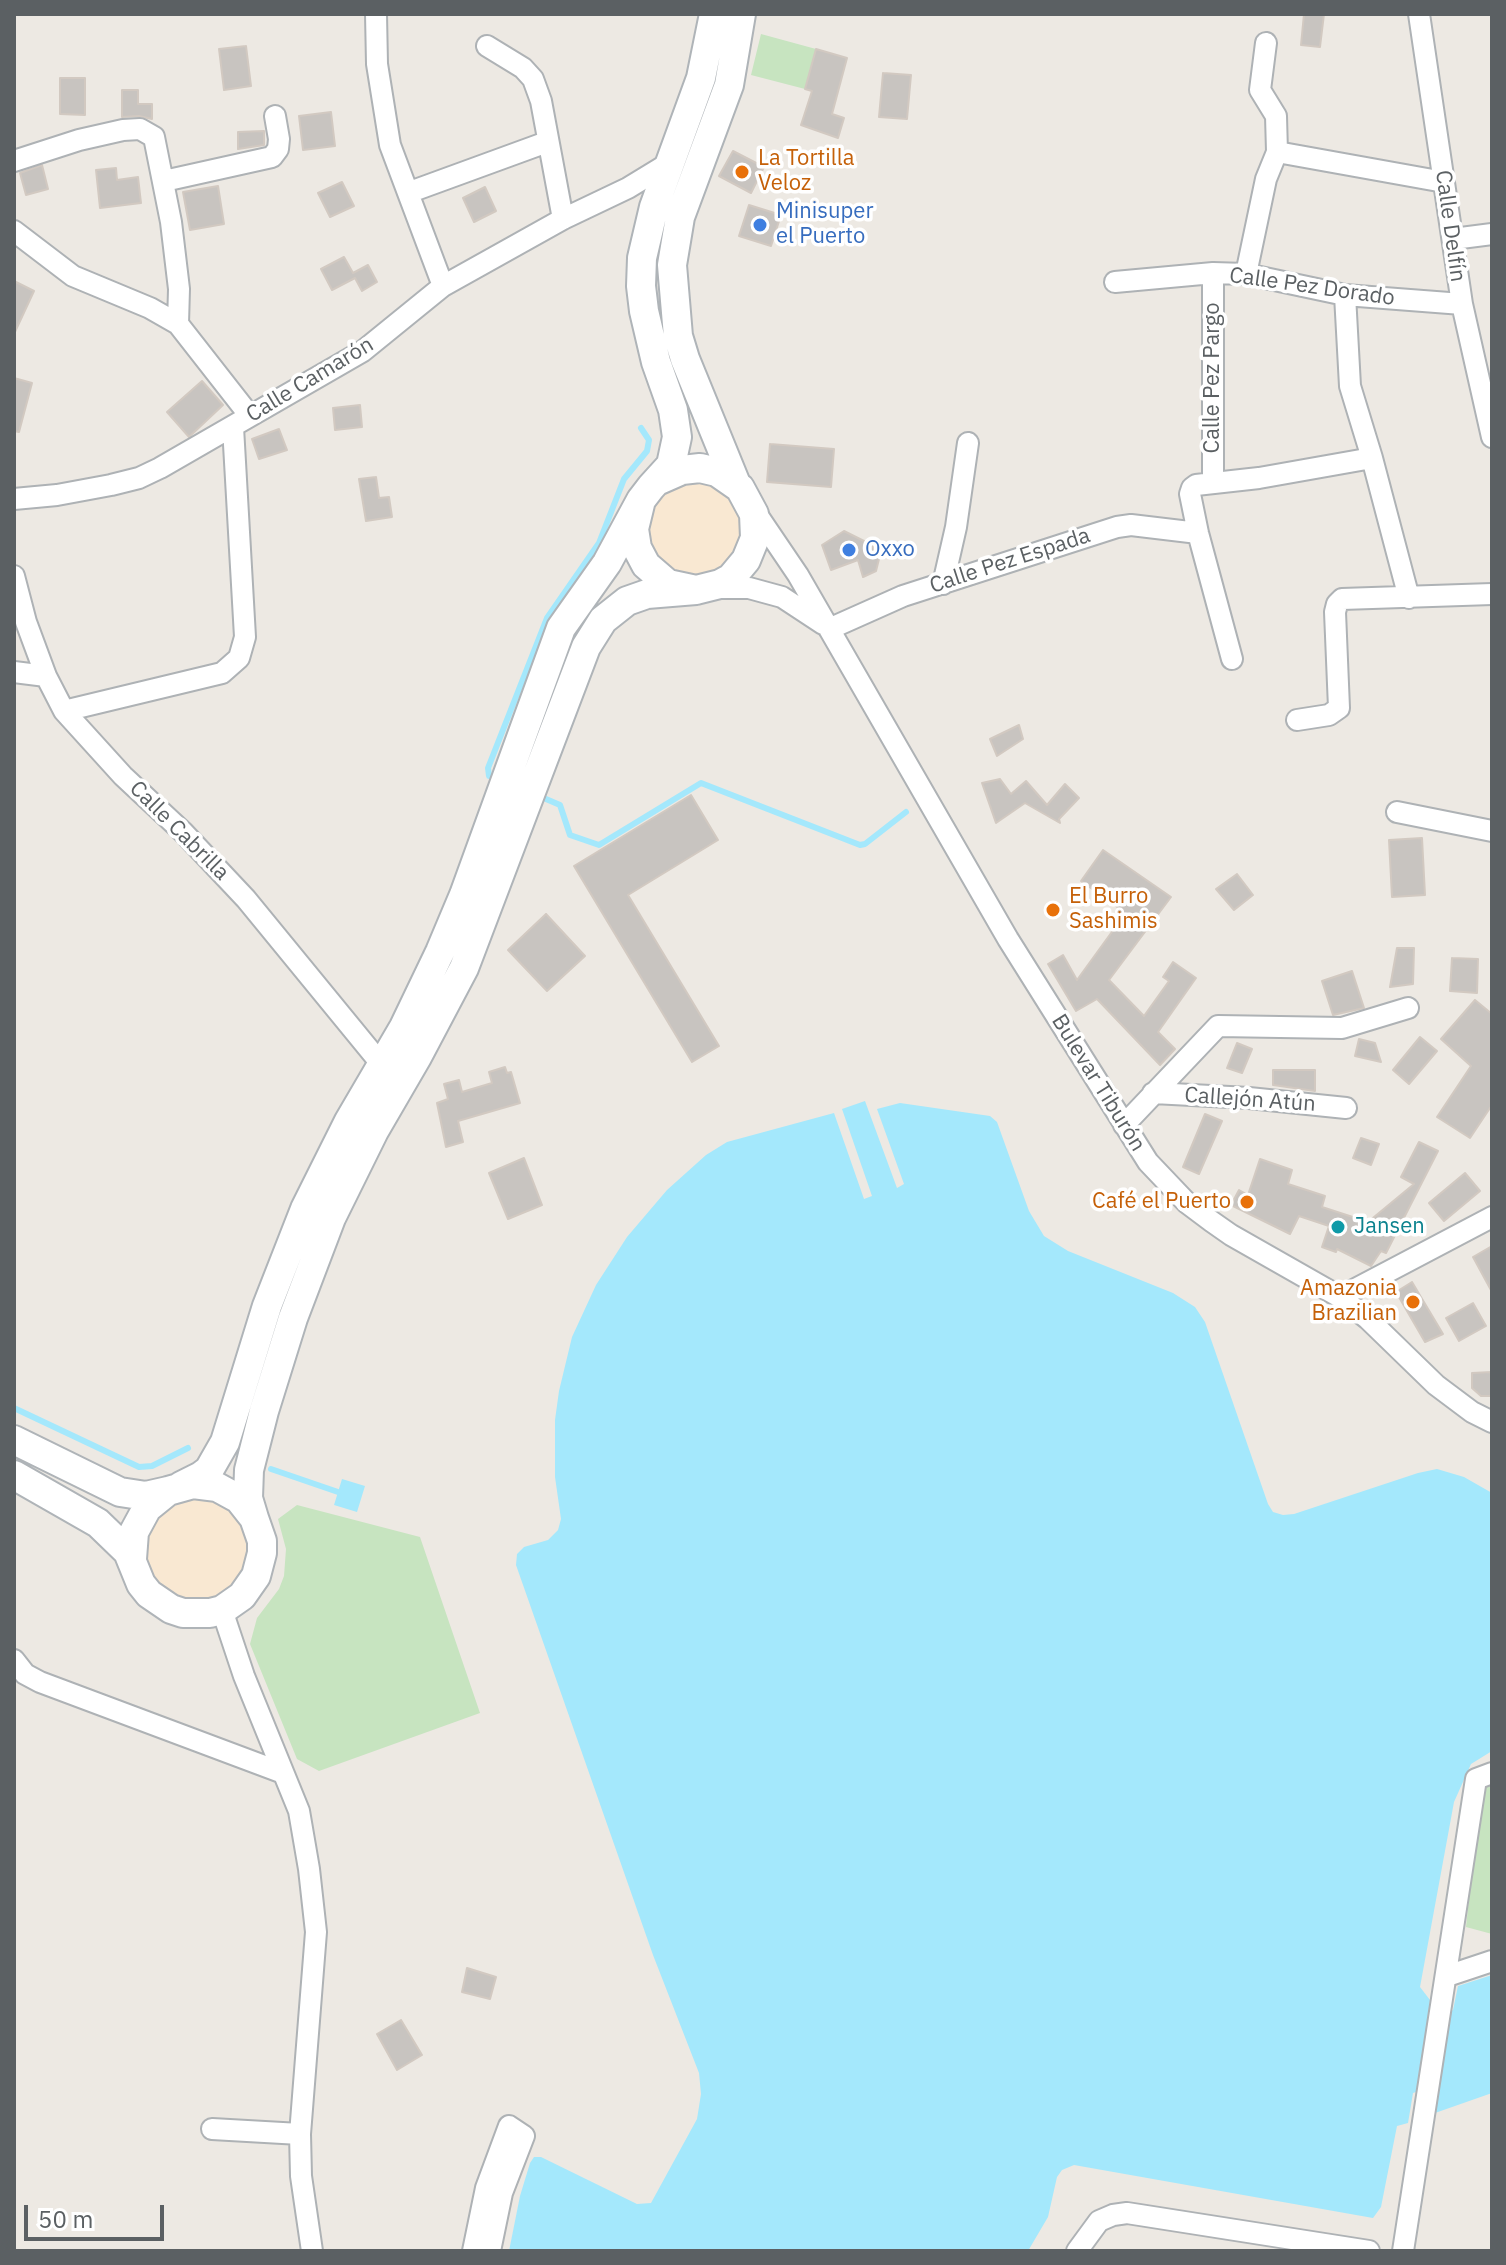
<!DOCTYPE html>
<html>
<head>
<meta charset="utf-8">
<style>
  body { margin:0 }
  #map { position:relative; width:1506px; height:2265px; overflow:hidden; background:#ede9e3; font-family:"IBM Plex Sans",sans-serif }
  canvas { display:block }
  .frame { position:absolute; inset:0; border:16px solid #5b6063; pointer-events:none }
  .scale { position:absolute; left:24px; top:2205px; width:140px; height:36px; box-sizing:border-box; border:4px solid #5b6063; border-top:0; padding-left:10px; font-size:24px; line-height:28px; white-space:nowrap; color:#5b6063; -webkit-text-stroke:6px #fff; paint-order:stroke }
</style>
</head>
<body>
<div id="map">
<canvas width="1506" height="2265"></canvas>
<div class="frame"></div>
<div class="scale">50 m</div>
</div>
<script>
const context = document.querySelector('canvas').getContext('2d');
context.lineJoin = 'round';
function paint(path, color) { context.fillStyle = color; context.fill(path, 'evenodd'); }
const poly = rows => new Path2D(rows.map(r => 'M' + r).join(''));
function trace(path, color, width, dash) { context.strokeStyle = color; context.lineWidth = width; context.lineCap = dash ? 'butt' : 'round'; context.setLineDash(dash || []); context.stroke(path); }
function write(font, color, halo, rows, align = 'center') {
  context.font = font + ' "IBM Plex Sans",sans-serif'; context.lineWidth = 7; context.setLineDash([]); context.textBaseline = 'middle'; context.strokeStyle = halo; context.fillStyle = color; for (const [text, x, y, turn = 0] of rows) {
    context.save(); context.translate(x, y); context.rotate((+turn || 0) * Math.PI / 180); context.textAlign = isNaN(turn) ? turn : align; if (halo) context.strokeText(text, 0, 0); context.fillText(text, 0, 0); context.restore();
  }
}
paint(poly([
  [761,34,816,49,805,89,751,75],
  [297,1505,420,1537,480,1713,319,1771,297,1759,250,1644,257,1618,279,1589,284,1576,286,1549,278,1519],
  [1492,1783,1492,1934,1466,1927,1479,1802,1486,1786]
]), '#c7e4c0');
paint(poly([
  [680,479,723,485,745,517,739,555,708,578,669,573,646,542,648,508],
  '145 1549a51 51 0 1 1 102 0a51 51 0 1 1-102 0Z'
]), '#f9e8d2');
paint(poly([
  [865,1101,897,1188,904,1184,877,1109,900,1103,990,1116,997,1122,1029,1211,1044,1236,1068,1251,1173,1293,1195,1307,1205,1322,1268,1504,1273,1512,1283,1515,1294,1514,1418,1473,1437,1469,1464,1477,1492,1493,1492,1751,1471,1764,1454,1802,1420,1987,1430,2000,1427,2022,1453,2010,1458,1986,1492,1975,1492,2093,1435,2113,1440,2084,1413,2093,1408,2123,1397,2126,1381,2207,1373,2218,1074,2165,1062,2170,1057,2177,1048,2217,1028,2251,509,2251,520,2196,530,2163,534,2157,541,2157,637,2204,651,2203,697,2119,701,2094,699,2073,653,1955,516,1565,517,1554,524,1547,548,1540,558,1530,561,1519,555,1477,555,1420,559,1391,572,1337,596,1285,627,1237,667,1190,706,1155,727,1142,834,1113,864,1199,872,1196,842,1109],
  [342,1479,365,1486,357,1512,334,1505]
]), '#a4e8fc');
trace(poly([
  [489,776,488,768,547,618,599,543,624,479,647,451,649,440,641,428],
  [546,799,560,805,570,835,599,845,701,783,860,845,865,844,906,812],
  [14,1408,139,1467,152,1466,188,1448],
  [271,1469,338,1492]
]), '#a4e8fc', 6);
const building = poly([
  [1304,14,1324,14,1320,47,1301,45,1304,14],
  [246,46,251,86,224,90,219,49,246,46],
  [816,49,847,58,832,114,844,118,838,138,801,125,812,91,805,89,816,49],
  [883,73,911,75,907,119,879,117,883,73],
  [60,78,85,78,85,115,60,114,60,78],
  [122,90,138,90,138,104,152,104,152,119,139,116,122,117,122,90],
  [331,112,335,146,303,150,299,116,331,112],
  [264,131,264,145,238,149,238,132,264,131],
  [733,151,764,167,751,193,719,176,733,151],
  [42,165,48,189,26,195,20,173,42,165],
  [116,168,117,180,138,177,141,203,100,208,96,170,116,168],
  [342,182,354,206,330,217,318,193,342,182],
  [218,186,224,224,190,230,183,192,218,186],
  [485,187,496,211,474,222,463,198,485,187],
  [749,205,781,215,771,246,739,236,749,205],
  [344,257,353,273,368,265,377,282,362,291,355,278,332,290,321,269,344,257],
  [14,281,34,291,14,334,14,281],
  [14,378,32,383,19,432,14,431,14,378],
  [202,381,223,405,189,437,167,412,202,381],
  [360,405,362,427,335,430,333,408,360,405],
  [279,429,287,450,259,459,252,439,279,429],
  [770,444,834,449,831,487,767,482,770,444],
  [376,477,379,498,389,497,392,517,366,521,359,479,376,477],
  [844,531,870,544,880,555,876,571,863,577,858,560,831,570,822,545,844,531],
  [1019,725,1023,739,997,756,990,739,1019,725],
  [1000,779,1011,794,1026,781,1047,805,1065,784,1079,798,1059,819,1060,823,1025,803,996,823,982,783,1000,779],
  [691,795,718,840,628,895,719,1046,692,1062,574,866,691,795],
  [1422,838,1425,895,1392,897,1389,840,1422,838],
  [1103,850,1171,897,1109,980,1144,1016,1169,981,1163,977,1173,962,1196,978,1158,1032,1175,1049,1160,1065,1097,999,1076,1011,1048,964,1063,955,1077,980,1122,918,1117,914,1120,909,1081,881,1103,850],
  [1237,874,1253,895,1234,910,1216,889,1237,874],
  [546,914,585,956,547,991,508,950,546,914],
  [1397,948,1414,948,1413,984,1390,987,1397,948],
  [1452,958,1478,959,1477,993,1450,991,1452,958],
  [1352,971,1364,1008,1333,1015,1322,981,1352,971],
  [1475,1000,1492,1014,1492,1105,1470,1138,1437,1117,1471,1066,1441,1039,1475,1000],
  [1420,1037,1437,1051,1409,1084,1393,1070,1420,1037],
  [1359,1039,1375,1043,1381,1062,1355,1056,1359,1039],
  [1237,1043,1252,1049,1242,1073,1227,1068,1237,1043],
  [505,1067,507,1073,511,1072,520,1103,458,1121,463,1142,446,1147,437,1103,448,1099,444,1084,459,1080,462,1092,492,1083,489,1072,505,1067],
  [1273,1070,1315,1070,1315,1091,1273,1085,1273,1070],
  [1205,1114,1222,1121,1199,1174,1183,1167,1205,1114],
  [1361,1138,1379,1144,1371,1165,1353,1158,1361,1138],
  [1419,1142,1438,1151,1386,1253,1381,1251,1371,1266,1337,1249,1336,1252,1322,1247,1329,1226,1299,1216,1290,1234,1231,1205,1239,1190,1248,1195,1260,1159,1292,1170,1288,1184,1325,1196,1322,1207,1368,1222,1414,1184,1401,1177,1419,1142],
  [524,1158,542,1205,508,1219,489,1173,524,1158],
  [1465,1173,1480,1191,1444,1221,1429,1203,1465,1173],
  [1492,1246,1492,1292,1473,1257,1492,1246],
  [1412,1282,1443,1334,1425,1342,1396,1292,1412,1282],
  [1473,1303,1486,1326,1459,1341,1446,1318,1473,1303],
  [1492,1372,1492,1396,1481,1396,1472,1388,1472,1373,1492,1372],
  [467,1968,496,1977,490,1999,462,1992,467,1968],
  [401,2020,422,2055,397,2070,377,2034,401,2020]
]);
paint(building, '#c8c4c0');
trace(building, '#d2c9c1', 2);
const street = poly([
  [376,14,377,64,390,145,443,286],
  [1419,14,1462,304,1492,437],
  [487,46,523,68,533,79,541,101,563,219],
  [1277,152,1444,182],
  [14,161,79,140,123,130,140,129,154,137,171,222,179,289,178,324],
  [164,181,272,157,278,149,279,139,275,116],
  [410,192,547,142],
  [14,231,73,276,150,308,178,324,250,416],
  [1453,239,1492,234],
  [1246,274,1266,179,1277,152,1276,116,1260,90,1266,43],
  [1115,282,1213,273,1246,274,1345,295,1462,304],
  [1345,295,1350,386,1372,458,1409,598],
  [1213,483,1213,273],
  [14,499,57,495,111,485,139,478,160,468,363,351,443,286,563,219,628,188,669,163],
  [754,510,798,575,1008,939,1148,1162,1187,1203,1211,1221,1231,1235,1340,1297,1368,1319,1436,1385,1472,1412,1492,1422],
  [14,576,26,622,46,676,64,711,123,776,183,832,246,899,382,1065],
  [943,584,956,527,968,443],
  [716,588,749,588,782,597,823,624],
  [829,629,903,596,1117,527,1131,525,1198,533],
  [1232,659,1198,533,1190,494,1192,488,1196,485,1259,478,1372,458],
  [14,672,46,676],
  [64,711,222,673,239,658,245,637,233,427],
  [1297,720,1329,715,1339,708,1335,612,1337,604,1342,599,1492,594],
  [1397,812,1492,831],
  [1153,1093,1249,1098,1346,1108],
  [1124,1125,1218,1026,1342,1028,1408,1008],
  [1340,1297,1492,1217],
  [222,1610,244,1676,299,1811,309,1869,316,1932,300,2134,301,2176,312,2251],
  [14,1660,25,1674,40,1682,283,1773],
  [1447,1976,1492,1961],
  [212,2129,300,2134],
  [473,2251,486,2188,509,2126,524,2136,502,2193,490,2251],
  [1077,2251,1099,2221,1113,2215,1127,2213,1369,2251],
  [1403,2251,1476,1779,1492,1773]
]);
const secondary = poly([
  [657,481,682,470,700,468,717,472,740,488,754,514,755,538,746,560,731,578,720,584,696,590,668,584,646,565,637,548,634,529,641,500,651,487,671,465,677,437,673,410,656,362,644,311,641,286,642,258,654,207,701,78,714,14],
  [736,484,685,359,678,336,672,265,680,217,729,85,741,14],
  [14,1440,120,1492,146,1496,168,1491],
  [14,1475,98,1523,128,1552,141,1584,149,1594,171,1609,183,1613,210,1613,222,1610,242,1596,256,1576,262,1553,262,1541,254,1518,239,1499,217,1487,193,1484,168,1491,147,1508,134,1532,132,1559],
  [181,1486,201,1476,209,1470,225,1442,267,1306,305,1209,349,1121,404,1027,440,952,464,895,561,628,607,563,641,500],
  [254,1518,248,1498,249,1470,264,1411,293,1318,331,1218,374,1131,417,1057,464,968,586,647,603,620,627,601,647,594,696,590]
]);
trace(street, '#aeb2b5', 24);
trace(secondary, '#afb4b8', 32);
trace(street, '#fff', 20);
trace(secondary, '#fff', 28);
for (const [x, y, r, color] of [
  [742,172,8,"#e8710a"],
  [760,225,8,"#3f7fe0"],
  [849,550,8,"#3f7fe0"],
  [1053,910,8,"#e8710a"],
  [1247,1202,8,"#e8710a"],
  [1338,1227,8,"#0f9aa8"],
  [1413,1302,8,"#e8710a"]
]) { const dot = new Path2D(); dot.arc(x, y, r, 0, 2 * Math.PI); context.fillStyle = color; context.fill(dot); trace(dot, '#fff', 3); }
write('22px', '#c56008', '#fff', [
  ["La Tortilla",758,159],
  ["Veloz",758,184],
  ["El Burro",1069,897],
  ["Sashimis",1069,922],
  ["Café el Puerto",1231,1202,"right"],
  ["Amazonia",1397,1289,"right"],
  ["Brazilian",1397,1314,"right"]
], 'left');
write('22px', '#366cbe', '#fff', [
  ["Minisuper",776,212],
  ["el Puerto",776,237],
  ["Oxxo",865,550]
], 'left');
write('22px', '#5b6063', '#fff', [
  ["Calle Delfín",1450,226,82],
  ["Calle Pez Dorado",1312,287,8],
  ["Calle Pez Pargo",1213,378,-90],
  ["Calle Camarón",310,380,-31],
  ["Calle Pez Espada",1010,561,-18],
  ["Calle Cabrilla",179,831,45],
  ["Bulevar Tiburón",1098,1083,58],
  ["Callejón Atún",1250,1100,4]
]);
write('22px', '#0d838f', '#fff', [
  ["Jansen",1354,1227]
], 'left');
</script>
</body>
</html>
